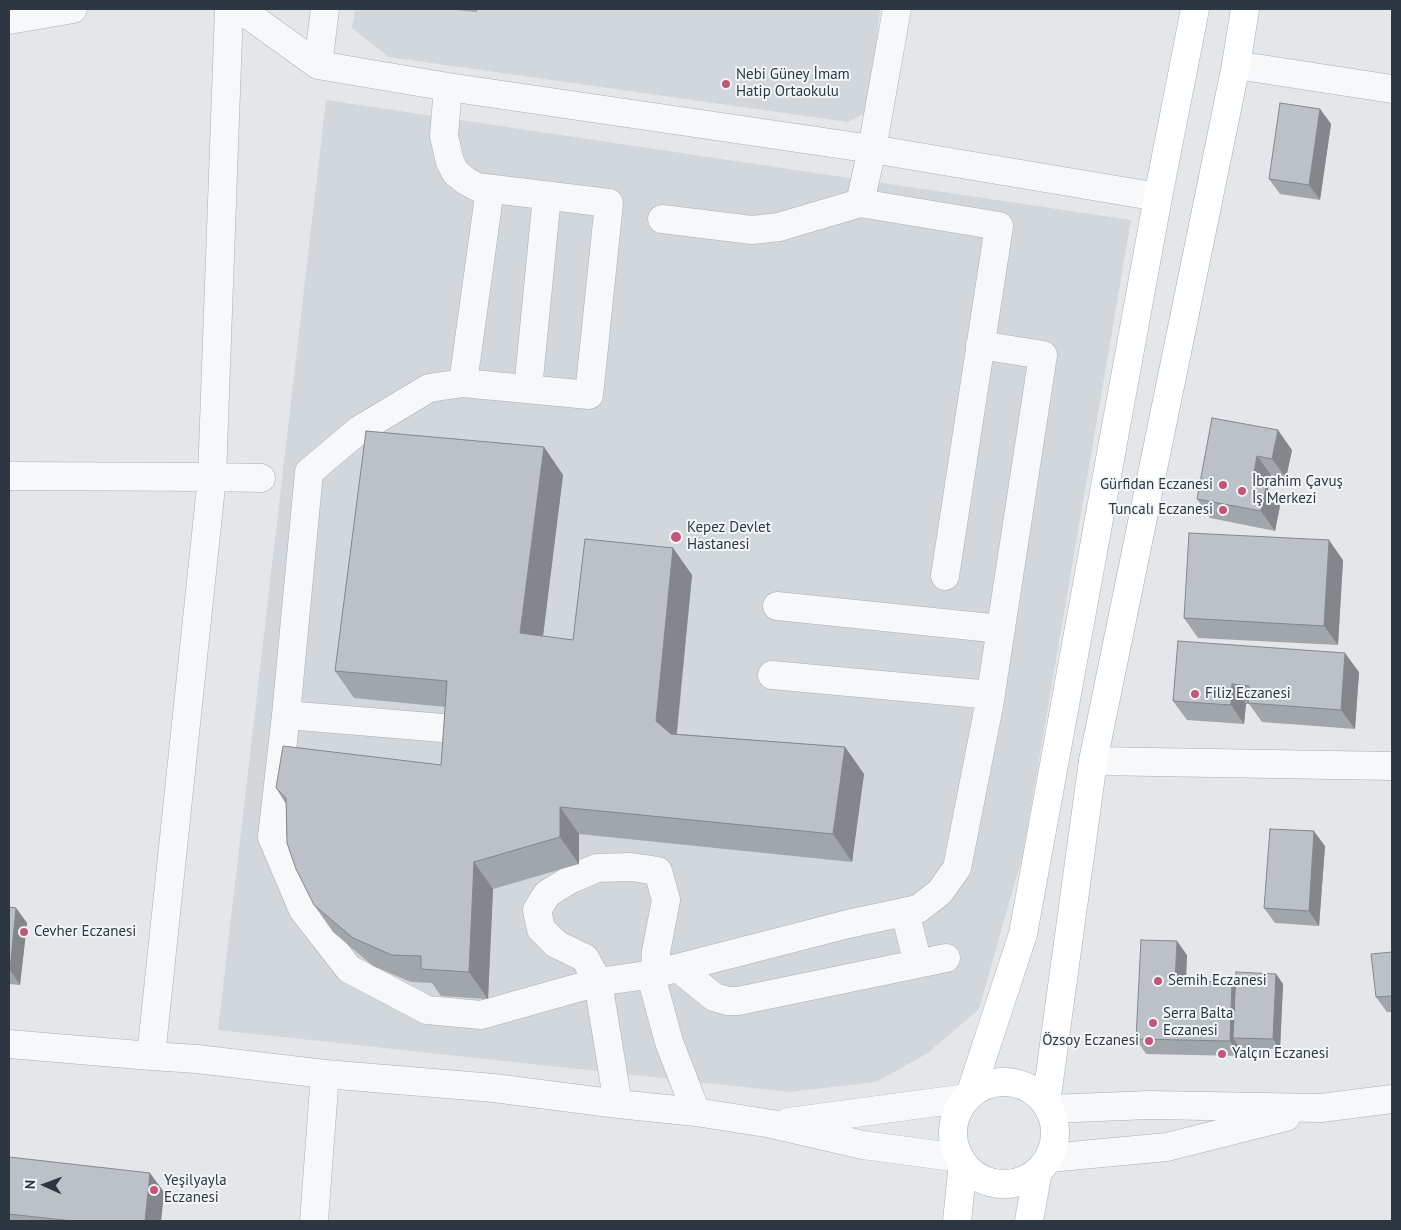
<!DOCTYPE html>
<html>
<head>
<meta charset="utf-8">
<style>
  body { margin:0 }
  #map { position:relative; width:1401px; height:1230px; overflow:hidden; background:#e4e7ea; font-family:"PT Sans",sans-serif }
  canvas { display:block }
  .frame { position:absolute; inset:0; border:10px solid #2d3741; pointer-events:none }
  .north { position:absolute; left:20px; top:1160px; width:50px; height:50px; -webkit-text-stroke:4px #f3f6f8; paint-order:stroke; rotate:272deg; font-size:14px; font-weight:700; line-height:20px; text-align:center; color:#2d3741 }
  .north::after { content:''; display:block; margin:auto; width:18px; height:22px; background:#2d3741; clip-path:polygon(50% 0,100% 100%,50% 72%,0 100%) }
</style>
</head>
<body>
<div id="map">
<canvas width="1401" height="1230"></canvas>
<div class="frame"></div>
<div class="north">N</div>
</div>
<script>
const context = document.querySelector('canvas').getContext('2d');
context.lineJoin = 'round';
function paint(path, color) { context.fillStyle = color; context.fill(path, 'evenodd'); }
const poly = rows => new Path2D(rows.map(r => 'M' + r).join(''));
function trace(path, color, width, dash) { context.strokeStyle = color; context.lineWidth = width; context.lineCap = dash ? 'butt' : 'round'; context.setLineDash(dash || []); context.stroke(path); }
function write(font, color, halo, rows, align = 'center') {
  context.font = font + ' "PT Sans",sans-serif'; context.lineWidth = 4; context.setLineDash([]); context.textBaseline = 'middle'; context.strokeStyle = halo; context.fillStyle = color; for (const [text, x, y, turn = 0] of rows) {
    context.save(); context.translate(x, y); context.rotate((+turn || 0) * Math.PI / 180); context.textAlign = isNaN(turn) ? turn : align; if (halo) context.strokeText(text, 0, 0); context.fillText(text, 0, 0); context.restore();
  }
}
paint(poly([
  [355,9,880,9,869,111,848,122,389,57,352,28],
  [326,100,1131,220,1023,854,979,1009,928,1053,876,1082,790,1092,218,1030]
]), '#d2d7dc');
const minor = poly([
  [240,9,318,65,448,87,872,149,1158,197],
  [897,9,872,149,860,203,999,226,945,576],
  [9,20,73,9],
  [318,65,325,9],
  [1236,65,1392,89],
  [448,87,444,136,450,162,456,173,466,181,477,187,609,203,589,395,463,383],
  [490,189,463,383,429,388,359,430,309,472,286,715,272,837,303,910,349,969,427,1010,481,1015,598,982,654,974,848,924,918,909,940,892,957,868,989,706,1043,355,980,345],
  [662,219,752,230,779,227,860,203],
  [528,389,547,196],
  [9,476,212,477,261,478],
  [777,606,1001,629],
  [772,675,991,695],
  [286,715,455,729],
  [1093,761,1392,766],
  [905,912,918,964],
  [678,968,714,997,728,1001,738,1001,946,958],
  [9,1044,151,1056,197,1059,325,1074,494,1088,618,1104,696,1112,772,1124,863,1145,960,1158],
  [151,1056,212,477,229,9],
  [618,1104,598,982,585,958,556,944,541,929,537,910,547,894,571,879,597,868,631,867,658,871,666,900,656,952,654,987,669,1042,696,1112],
  [1050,1109,1149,1105,1321,1108,1392,1099],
  [788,1122,967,1098],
  [1049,1158,1167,1147,1286,1117],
  [314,1221,325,1074]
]);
const major = poly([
  '953 1133a51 51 0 1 1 102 0a51 51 0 1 1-102 0Z',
  [970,1095,1023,934,1158,197,1195,9],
  [1046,1103,1093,761,1236,65,1245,9],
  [957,1221,963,1163],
  [1029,1221,1038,1171]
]);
trace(minor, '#a9afb4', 29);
trace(major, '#a4adb5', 29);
trace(minor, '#f6f8f9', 28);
trace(major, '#fff', 28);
paint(poly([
  [445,9,477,9,477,12],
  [1320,109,1331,124,1320,200,1280,194,1269,179],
  [1212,418,1292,450,1286,478,1271,475,1268,489,1280,506,1275,531,1210,518,1197,499],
  [544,447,563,475,543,636,573,640,673,548,692,575,677,734,845,747,864,774,852,862,579,834,579,864,493,889,488,999,441,996,432,983,411,982,373,966,333,932,314,905,286,804,276,788,441,765,445,707,354,698,335,671],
  [1343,560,1338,645,1198,638,1184,618],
  [1178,641,1359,672,1355,729,1262,722,1249,704,1246,704,1244,724,1187,720,1173,701],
  [1325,846,1319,926,1275,923,1264,908],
  [9,907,16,908,27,923,20,985,9,984],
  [1392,952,1392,1012,1387,1012,1376,997],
  [1187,955,1186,981,1235,987,1276,974,1283,984,1280,1049,1240,1048,1240,1056,1146,1054,1136,1039],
  [9,1157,164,1192,161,1221,9,1221]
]), '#a1a6ab');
paint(poly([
  [1320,109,1331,124,1320,200,1309,185],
  [1278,430,1292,450,1286,478,1272,459],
  [544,447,563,475,540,660,520,633],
  [1257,456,1271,475,1268,489,1280,506,1275,531,1261,511,1252,484],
  [1329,540,1343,560,1338,645,1324,626],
  [673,548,692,575,675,748,656,721],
  [1345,653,1359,672,1355,729,1341,710],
  [1232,684,1246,704,1244,724,1231,705],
  [845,747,864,774,852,862,833,834],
  [560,807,579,834,579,864,560,837],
  [1314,831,1325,846,1319,926,1309,911],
  [474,862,493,889,488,999,469,972],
  [16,908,27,923,20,985,10,970],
  [1177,941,1187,955,1185,996,1175,981],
  [1276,974,1283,984,1280,1049,1273,1039],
  [1232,982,1242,997,1233,1038,1240,1048,1240,1056,1230,1041],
  [150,1173,164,1192,161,1221,145,1221]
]), '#83878b');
const building = poly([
  [1280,103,1320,109,1309,185,1269,179,1280,103],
  [1212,418,1278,430,1272,459,1257,456,1252,484,1266,487,1261,511,1197,499,1212,418],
  [366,431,544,447,520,633,573,640,585,539,673,548,656,721,671,734,845,747,833,834,560,807,560,837,474,862,469,972,421,969,421,956,392,955,353,938,314,905,296,869,287,843,286,798,276,788,283,746,441,765,447,681,335,671,366,431],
  [1189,533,1329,540,1324,626,1184,618,1189,533],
  [1178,641,1345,653,1341,710,1248,703,1249,686,1232,684,1231,705,1173,701,1178,641],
  [1270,829,1314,831,1309,911,1264,908,1270,829],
  [9,907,16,908,10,970,9,970,9,907],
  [1141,940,1177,941,1175,981,1232,982,1230,1041,1136,1039,1141,940],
  [1392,952,1392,996,1376,997,1371,954,1392,952],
  [1236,972,1276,974,1273,1039,1233,1038,1236,972],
  [9,1157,150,1173,145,1221,72,1221,9,1214,9,1157]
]);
paint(building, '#bbc1c7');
trace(building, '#83878b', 1);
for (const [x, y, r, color] of [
  [726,84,5,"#c25677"],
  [1223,485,5,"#c25677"],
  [1242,491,5,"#c25677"],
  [1223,510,5,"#c25677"],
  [676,537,6,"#c25677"],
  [1195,694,5,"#c25677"],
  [24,932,5,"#c25677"],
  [1158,981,5,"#c25677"],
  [1153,1023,5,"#c25677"],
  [1149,1041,5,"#c25677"],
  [1222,1054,5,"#c25677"],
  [154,1190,5,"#c25677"]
]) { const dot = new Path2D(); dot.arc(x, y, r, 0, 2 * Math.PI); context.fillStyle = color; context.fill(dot); trace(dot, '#f3f6f8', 2); }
write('15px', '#2d3741', '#f3f6f8', [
  ["Nebi Güney İmam",736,75],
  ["Hatip Ortaokulu",736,92],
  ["İbrahim Çavuş",1252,482],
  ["İş Merkezi",1252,499],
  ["Gürfidan Eczanesi",1213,485,"right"],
  ["Tuncalı Eczanesi",1213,510,"right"],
  ["Kepez Devlet",687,528],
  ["Hastanesi",687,545],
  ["Filiz Eczanesi",1205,694],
  ["Cevher Eczanesi",34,932],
  ["Semih Eczanesi",1168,981],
  ["Serra Balta",1163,1014],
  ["Eczanesi",1163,1031],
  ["Özsoy Eczanesi",1139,1041,"right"],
  ["Yalçın Eczanesi",1232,1054],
  ["Yeşilyayla",164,1181],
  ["Eczanesi",164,1198]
], 'left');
</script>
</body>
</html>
